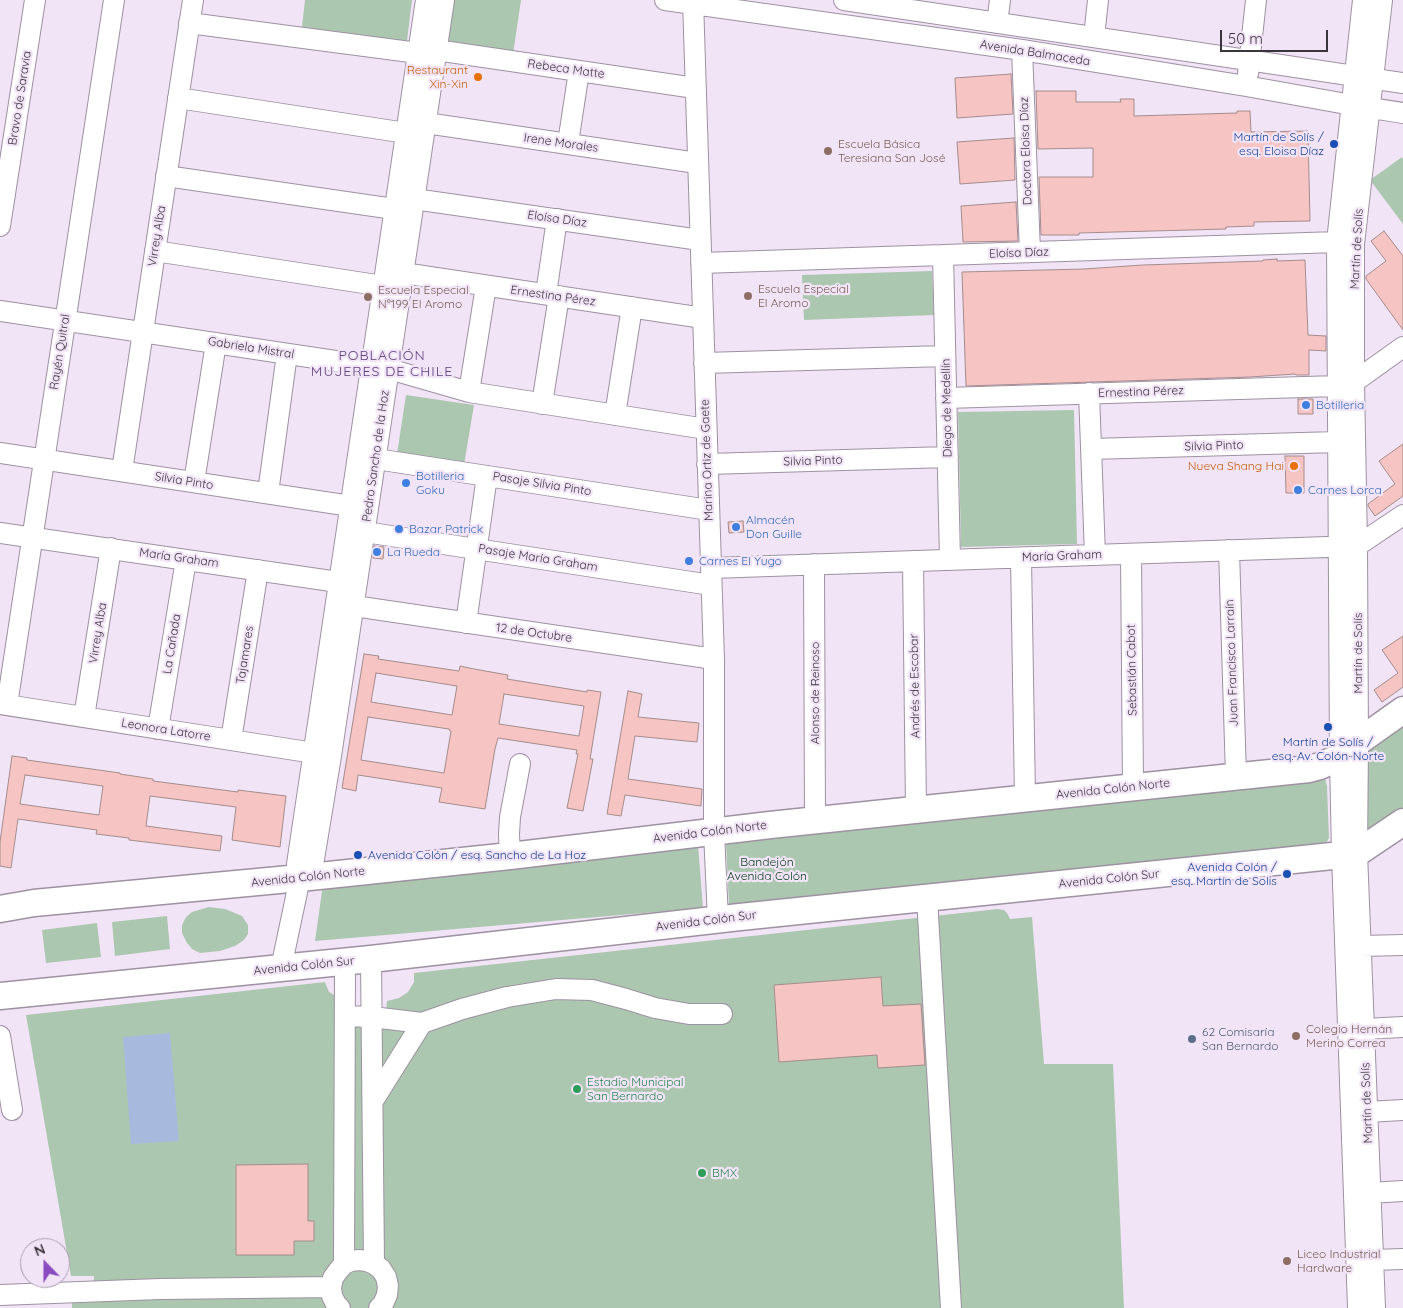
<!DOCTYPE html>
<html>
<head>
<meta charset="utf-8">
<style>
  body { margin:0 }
  #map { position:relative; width:1403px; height:1308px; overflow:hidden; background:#f2e4f7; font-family:Quicksand,sans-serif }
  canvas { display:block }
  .north { position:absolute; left:20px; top:1238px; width:50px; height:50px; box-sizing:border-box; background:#f2e4f7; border:1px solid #a89eac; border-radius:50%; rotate:338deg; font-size:14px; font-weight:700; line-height:20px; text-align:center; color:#3a353c }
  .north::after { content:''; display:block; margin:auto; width:18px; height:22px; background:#8a4bc0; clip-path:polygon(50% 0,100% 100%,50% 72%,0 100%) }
  .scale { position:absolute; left:1220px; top:30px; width:108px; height:22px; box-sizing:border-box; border:2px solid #3a353c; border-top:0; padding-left:6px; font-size:15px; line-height:18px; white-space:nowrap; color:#3a353c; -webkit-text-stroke:4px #f2e4f7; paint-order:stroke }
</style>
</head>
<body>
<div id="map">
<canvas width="1403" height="1308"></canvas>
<div class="north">N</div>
<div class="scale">50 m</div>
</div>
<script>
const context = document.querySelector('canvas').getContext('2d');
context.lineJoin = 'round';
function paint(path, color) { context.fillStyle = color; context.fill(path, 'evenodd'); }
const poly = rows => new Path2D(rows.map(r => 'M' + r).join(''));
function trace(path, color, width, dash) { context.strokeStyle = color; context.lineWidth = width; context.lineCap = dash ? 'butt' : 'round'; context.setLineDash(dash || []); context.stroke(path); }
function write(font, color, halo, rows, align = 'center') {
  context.font = font + ' Quicksand,sans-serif'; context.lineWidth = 4.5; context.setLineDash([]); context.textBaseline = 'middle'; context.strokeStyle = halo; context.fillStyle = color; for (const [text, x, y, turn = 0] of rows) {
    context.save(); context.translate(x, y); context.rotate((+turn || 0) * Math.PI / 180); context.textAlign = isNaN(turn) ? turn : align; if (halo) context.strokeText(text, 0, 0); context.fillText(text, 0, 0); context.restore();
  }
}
paint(poly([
  [305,0,412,0,407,41,302,27],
  [451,0,521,0,513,54,445,44],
  [1402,157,1403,159,1403,224,1370,180],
  [932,271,934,315,804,320,802,275],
  [406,395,474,405,464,465,397,454],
  [1074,410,1077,544,961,547,958,412],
  [1403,716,1403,814,1378,830,1366,831,1361,757],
  [1323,777,1325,779,1327,786,1329,838,1325,845,729,905,726,843,727,839],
  [698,845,703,908,315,941,324,877],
  [209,907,225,909,242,916,248,925,248,934,244,940,235,946,220,951,200,953,192,949,187,943,182,933,182,925,186,917,192,912],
  [998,909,1004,910,1007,913,1010,919,1032,917,1044,1064,1113,1064,1124,1308,72,1308,72,1303,92,1302,94,1276,71,1276,26,1015,325,982,329,992,340,998,340,1009,386,1012,387,1001,399,998,408,992,414,982,414,973],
  [167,916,170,949,115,956,112,922],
  [97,923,101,957,46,963,42,930]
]), '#acc7af');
paint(poly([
  [170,1033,179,1141,131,1144,123,1037]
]), '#a7bade');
const building = poly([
  [1011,74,1013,114,957,118,955,78,1011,74],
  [1036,91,1076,91,1076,102,1121,102,1120,99,1134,99,1134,116,1237,113,1237,111,1250,111,1251,132,1308,131,1310,221,1254,222,1254,226,1226,227,1226,229,1079,233,1079,235,1041,235,1039,177,1093,177,1093,148,1038,149,1036,91],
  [1014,138,1015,180,960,184,957,142,1014,138],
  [1016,202,1018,241,963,242,961,206,1016,202],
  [1384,231,1403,256,1403,330,1366,279,1366,276,1386,261,1371,241,1384,231],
  [1277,259,1277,261,1305,260,1308,335,1326,336,1326,351,1309,350,1309,375,1296,375,1295,374,1250,377,966,386,962,272,1084,269,1143,265,1263,261,1263,260,1277,259],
  [1298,399,1313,399,1313,414,1298,414,1298,399],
  [1403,444,1403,496,1375,516,1368,506,1368,504,1395,484,1379,461,1403,444],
  [1285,456,1304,456,1304,493,1286,493,1285,456],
  [743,521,744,532,729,533,728,522,743,521],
  [374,546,384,547,383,559,373,558,374,546],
  [1403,636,1403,687,1382,702,1374,690,1398,673,1382,650,1403,636],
  [364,654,379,656,378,659,459,671,460,666,474,669,508,675,507,679,587,692,587,690,601,692,590,759,593,759,583,811,567,808,578,754,576,754,577,750,498,738,495,749,485,809,439,802,442,788,358,775,356,791,342,788,364,654],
  [376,673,457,686,452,715,371,702,376,673],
  [504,694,584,706,579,736,499,724,504,694],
  [368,717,449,729,449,730,451,731,444,773,361,760,368,717],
  [628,691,642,694,638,717,699,723,697,742,635,736,628,779,702,789,701,806,625,795,621,816,607,814,628,691],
  [12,756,27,758,27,760,120,773,120,774,153,779,153,781,238,792,238,790,286,796,280,847,232,840,236,807,150,796,146,826,222,836,220,851,129,840,129,838,96,834,97,830,18,819,11,868,0,866,0,842,12,756],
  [25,775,103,786,99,815,20,804,25,775],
  [881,977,883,1006,921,1004,925,1065,878,1068,877,1055,779,1062,774,985,881,977],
  [308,1164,308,1221,314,1221,314,1241,294,1241,294,1255,236,1255,236,1165,308,1164]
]);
paint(building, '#f5c4c3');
trace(building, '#a48c8b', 1);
const minor = poly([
  [665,0,1022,50,1246,86,1352,105,1403,113],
  [693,0,714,659,714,832,718,920],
  [844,0,1403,83],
  [189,23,418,53],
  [997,23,1000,0],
  [1094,37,1098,0],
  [436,50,695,88],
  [1022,50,1030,252],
  [1248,74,1256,0],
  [178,98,406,133],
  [426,123,697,163],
  [568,143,579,71],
  [166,176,394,209],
  [414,199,700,240],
  [0,226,35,0],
  [155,251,383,286],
  [943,255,950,560],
  [701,263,1337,242],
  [403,273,703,318],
  [546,294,557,219],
  [0,311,389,369,469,392,706,429],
  [704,363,945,356],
  [1354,382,1403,347],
  [469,392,486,286],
  [1089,393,1095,555],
  [946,398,1337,386],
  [542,404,559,296],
  [615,415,632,307],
  [1091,449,1337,442],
  [0,453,364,508],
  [376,459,709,510],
  [707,464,948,457],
  [122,471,193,0],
  [194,482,216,343],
  [268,493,287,354],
  [365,532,711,585],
  [0,533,352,584],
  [1229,550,1236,776],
  [1131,554,1133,787],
  [1021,558,1025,798],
  [913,561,916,810],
  [814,564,815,821],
  [711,568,1357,546,1403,515],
  [354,606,714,659],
  [466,623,487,476],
  [0,704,327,755],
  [7,705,114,0],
  [84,717,111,548],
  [158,729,186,560],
  [231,740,258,570],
  [510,856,509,834,510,817,520,764],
  [300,878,308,871,314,859,331,756,444,0],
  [927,898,951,1308],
  [1361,946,1403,945],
  [371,959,374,1264],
  [281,968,300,878,298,872,297,864,426,0],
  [345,1016,372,1017,422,1023,462,1009,507,997,556,989,592,990,626,999,655,1008,689,1014,722,1014],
  [1364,1029,1403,1027],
  [0,1036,12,1110],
  [373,1101,422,1023],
  [1367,1112,1403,1110],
  [1370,1193,1403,1191],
  [1373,1260,1403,1259],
  [344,1264,345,962],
  [0,1295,160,1289,331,1287],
  [340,1308,336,1304,332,1296,331,1287,333,1278,338,1271,344,1264,351,1261,359,1260,367,1261,374,1264,381,1269,386,1277,388,1286,387,1295,383,1304,379,1308],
  [1358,1308,1342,855,1340,757,1337,242,1363,0],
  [1375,1308,1357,853,1358,742,1357,546,1354,382,1354,244,1382,0]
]);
const major = poly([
  [0,909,34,903,300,878,510,856,770,825,1309,769,1320,766,1340,757,1358,742,1403,710],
  [0,996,371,959,740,917,1342,855,1357,853,1403,822]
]);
trace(minor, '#9e91a2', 22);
trace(major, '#9e91a2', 29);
trace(minor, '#fff', 20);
trace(major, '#fff', 26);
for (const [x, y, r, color] of [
  [478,77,5,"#e8710a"],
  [1334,144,5,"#1a4fb4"],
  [828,151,5,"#8d6e63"],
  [748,296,5,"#8d6e63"],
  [368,297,5,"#8d6e63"],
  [1306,405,5,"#3f7fe0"],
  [1294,466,5,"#e8710a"],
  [406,483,5,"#3f7fe0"],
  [1298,490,5,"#3f7fe0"],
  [736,527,5,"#3f7fe0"],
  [399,529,5,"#3f7fe0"],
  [377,552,5,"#3f7fe0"],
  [689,561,5,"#3f7fe0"],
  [1328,727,5,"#1a4fb4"],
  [358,855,5,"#1a4fb4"],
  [1287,874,5,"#1a4fb4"],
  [1296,1036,5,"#8d6e63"],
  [1192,1039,5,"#5c6f8a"],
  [577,1089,5,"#2e9e5b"],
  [702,1173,5,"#2e9e5b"],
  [1287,1261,5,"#8d6e63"]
]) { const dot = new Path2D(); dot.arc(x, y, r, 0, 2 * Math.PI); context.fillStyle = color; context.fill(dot); trace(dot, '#f2e4f7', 2); }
write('12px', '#3a353c', '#f2e4f7', [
  ["Avenida Balmaceda",1035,53,9],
  ["Rebeca Matte",566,69,8],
  ["Bravo de Saravia",20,98,-81],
  ["Irene Morales",561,143,8],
  ["Doctora Eloisa Díaz",1026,151,-92],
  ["Eloísa Díaz",557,219,8],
  ["Virrey Alba",157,236,-81],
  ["Martín de Solís",1357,249,-87],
  ["Eloísa Díaz",1019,253,-2],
  ["Ernestina Pérez",553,296,8],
  ["Gabriela Mistral",251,348,9],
  ["Rayén Quitral",60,352,-81],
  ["Ernestina Pérez",1141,392,-2],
  ["Diego de Medellín",947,408,-91],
  ["Silvia Pinto",1214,446,-2],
  ["Pedro Sancho de la Hoz",376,456,-82],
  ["Marina Ortiz de Gaete",707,460,-92],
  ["Silvia Pinto",813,461,-2],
  ["Silvia Pinto",184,481,9],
  ["Pasaje Silvia Pinto",542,484,9],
  ["María Graham",1062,556,-2],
  ["María Graham",179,558,8],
  ["Pasaje María Graham",538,558,9],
  ["Virrey Alba",98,633,-81],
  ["12 de Octubre",534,633,8],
  ["La Cañada",172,644,-81],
  ["Martín de Solís",1358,653,-90],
  ["Tajamares",245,655,-81],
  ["Juan Francisco Larraín",1232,663,-92],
  ["Sebastián Cabot",1132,670,-91],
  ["Andrés de Escobar",915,686,-91],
  ["Alonso de Reinoso",815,693,-90],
  ["Leonora Latorre",166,730,9],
  ["Avenida Colón Norte",1113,789,-6],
  ["Avenida Colón Norte",710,832,-7],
  ["Avenida Colón Norte",308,877,-6],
  ["Avenida Colón Sur",1109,879,-6],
  ["Avenida Colón Sur",706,921,-7],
  ["Avenida Colón Sur",304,966,-6],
  ["Martín de Solís",1367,1103,-92]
]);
write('12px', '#c56008', '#f2e4f7', [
  ["Restaurant",468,70],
  ["Xin-Xin",468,84],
  ["Nueva Shang Hai",1284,466]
], 'right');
write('12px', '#164399', '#f2e4f7', [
  ["Martín de Solís /",1324,137],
  ["esq. Eloisa Díaz",1324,151],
  ["Martín de Solís /",1328,742,"center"],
  ["esq. Av. Colón-Norte",1328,756,"center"],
  ["Avenida Colón / esq. Sancho de La Hoz",368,855,"left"],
  ["Avenida Colón /",1277,867],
  ["esq. Martín de Solis",1277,881]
], 'right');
write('12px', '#785e54', '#f2e4f7', [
  ["Escuela Básica",838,144],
  ["Teresiana San José",838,158],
  ["Escuela Especial",758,289],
  ["El Aromo",758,303],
  ["Escuela Especial",378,290],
  ["N°199 El Aromo",378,304],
  ["Colegio Hernán",1306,1029],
  ["Merino Correa",1306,1043],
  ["Liceo Industrial",1297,1254],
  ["Hardware",1297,1268]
], 'left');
write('12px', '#366cbe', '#f2e4f7', [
  ["Botilleria",1316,405],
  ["Botilleria",416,476],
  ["Goku",416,490],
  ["Carnes Lorca",1308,490],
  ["Almacén",746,520],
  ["Don Guille",746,534],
  ["Bazar Patrick",409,529],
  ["La Rueda",387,552],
  ["Carnes El Yugo",699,561]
], 'left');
write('12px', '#013913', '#f2e4f7', [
  ["Bandejón",767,862],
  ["Avenida Colón",767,876]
]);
write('12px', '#4e5e75', '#f2e4f7', [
  ["62 Comisaría",1202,1032],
  ["San Bernardo",1202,1046]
], 'left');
write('12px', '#27864d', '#f2e4f7', [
  ["Estadio Municipal",587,1082],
  ["San Bernardo",587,1096],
  ["BMX",712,1173]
], 'left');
context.letterSpacing = '1px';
write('14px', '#624480', '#f2e4f7', [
  ["POBLACIÓN",382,356],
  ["MUJERES DE CHILE",382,372]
]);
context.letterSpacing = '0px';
</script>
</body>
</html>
